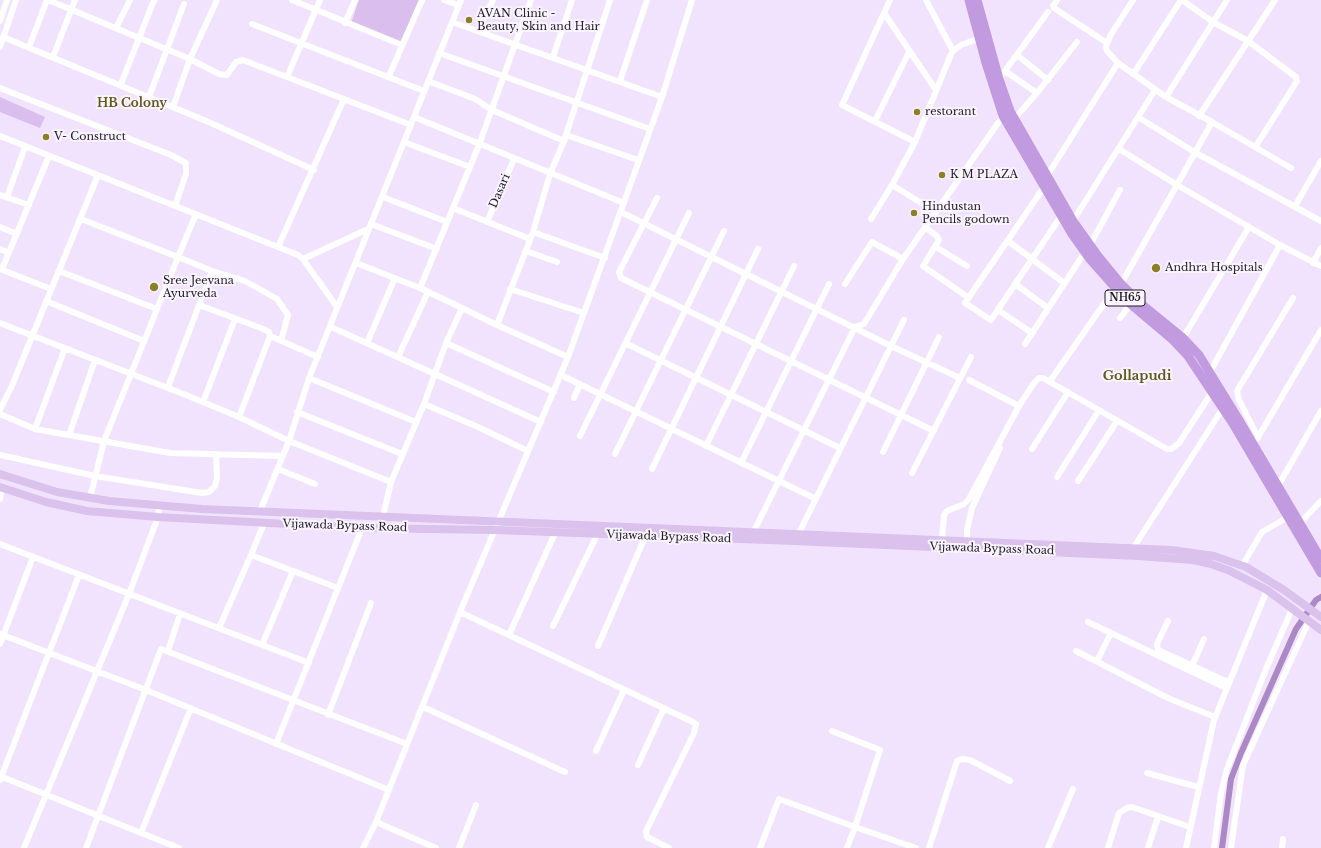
<!DOCTYPE html>
<html>
<head>
<meta charset="utf-8">
<style>
  body { margin:0 }
  canvas { display:block; background:#f1e3fd }
</style>
</head>
<body>
<canvas width="1321" height="848"></canvas>
<script>
const context = document.querySelector('canvas').getContext('2d');
context.lineJoin = 'round';
function paint(path, color) { context.fillStyle = color; context.fill(path, 'evenodd'); }
const poly = rows => new Path2D(rows.map(r => 'M' + r).join(''));
function trace(path, color, width, dash) { context.strokeStyle = color; context.lineWidth = width; context.lineCap = dash ? 'butt' : 'round'; context.setLineDash(dash || []); context.stroke(path); }
function write(font, color, halo, rows, align = 'center') {
  context.font = font + ' "Libre Baskerville",serif'; context.lineWidth = 4; context.setLineDash([]); context.textBaseline = 'middle'; context.strokeStyle = halo; context.fillStyle = color; for (const [text, x, y, turn = 0] of rows) {
    context.save(); context.translate(x, y); context.rotate((+turn || 0) * Math.PI / 180); context.textAlign = isNaN(turn) ? turn : align; if (halo) context.strokeText(text, 0, 0); context.fillText(text, 0, 0); context.restore();
  }
}
paint(poly([
  [359,0,420,0,400,42,351,23],
  [0,97,45,117,40,128,0,112]
]), '#d9beee');
trace(poly([
  [1222,848,1231,779,1241,753,1296,629,1316,600,1321,597]
]), '#ac88c7', 6);
trace(poly([
  [48,0,190,59,219,74,227,75,236,62,243,60,411,125],
  [292,0,402,45],
  [444,0,458,5],
  [926,0,953,51],
  [1057,0,1053,6,1054,8,1107,43],
  [1182,0,1213,22,1248,41,1296,77,1297,81,1256,146],
  [884,13,890,0],
  [0,21,7,0],
  [452,22,662,97],
  [345,23,355,0],
  [252,24,424,91],
  [116,28,130,0],
  [478,31,493,0],
  [3,37,211,123,314,170],
  [0,47,16,0],
  [29,47,47,0],
  [439,53,650,129],
  [1017,55,1048,80],
  [53,57,75,0],
  [553,57,572,0],
  [1005,71,1037,93],
  [1134,73,1181,0],
  [389,76,422,0],
  [287,77,320,0],
  [999,79,1048,12],
  [428,81,475,99,492,110,564,141],
  [620,81,647,0],
  [121,84,152,5,155,0],
  [0,88,171,155,186,163,186,174,175,206],
  [149,97,184,4],
  [1166,97,1227,0],
  [173,107,190,59,217,0],
  [1199,116,1275,0],
  [414,117,624,203],
  [1138,117,1196,153,1321,221],
  [1014,119,1037,93,1077,42],
  [875,121,909,52],
  [1212,122,1291,168],
  [566,135,638,160],
  [0,136,298,255,303,259,337,307],
  [404,142,470,167],
  [915,142,842,105,884,13,936,90],
  [1119,149,1177,185,1212,122,1166,97,1118,63,1107,51,1106,47,1110,36,1133,0],
  [1047,176,1118,63],
  [892,185,936,212],
  [1044,187,965,303,991,320,1061,216],
  [0,195,29,205],
  [7,197,25,147],
  [383,197,447,222],
  [657,198,619,272,621,278,934,431],
  [1295,206,1321,161],
  [453,208,530,239],
  [621,212,891,346,798,535],
  [196,214,178,257,212,271,245,281,277,299,288,315,281,341],
  [81,219,178,257,104,441,90,498],
  [871,219,892,185,915,142,952,52,961,45,980,38],
  [1073,221,1155,90],
  [487,222,514,159],
  [371,224,437,249],
  [0,227,17,234],
  [926,228,937,236,939,240,923,266,969,298],
  [533,232,605,258],
  [1008,241,1064,283],
  [1090,245,1120,190],
  [1280,245,1321,266],
  [278,247,344,99],
  [936,247,967,266],
  [0,249,9,253],
  [526,251,557,262],
  [303,259,368,229],
  [356,263,420,288,462,308,446,343,424,404,391,482,383,516],
  [1313,263,1321,248],
  [0,269,51,289],
  [2,269,49,156],
  [59,271,157,309],
  [845,284,872,242,903,259],
  [1015,284,1048,308],
  [1121,284,1177,185,1280,245,1210,372],
  [420,288,479,145,531,0],
  [510,289,584,313],
  [46,301,144,341],
  [199,305,261,328,269,332,270,336],
  [462,308,497,325,533,232,550,174,564,141,610,0],
  [998,310,1032,333],
  [1120,318,1131,304],
  [904,320,891,346,960,378],
  [0,323,186,395,239,417,289,441,391,482],
  [497,325,568,357],
  [331,327,541,422],
  [1183,338,1249,227],
  [367,343,395,278],
  [446,343,554,392],
  [625,343,840,448],
  [1025,344,1085,252],
  [398,357,428,292],
  [561,375,816,499],
  [309,378,416,422],
  [969,380,1019,406,1034,383,1039,378,1043,378,1167,449,1171,449,1179,443,1212,392],
  [1050,381,1115,288],
  [168,387,212,271],
  [574,398,580,384],
  [203,402,235,319],
  [424,404,478,427,528,451],
  [0,410,11,388,98,175],
  [297,412,402,454],
  [0,414,35,429,170,453,283,456],
  [239,417,270,336,318,357],
  [35,429,65,348],
  [69,435,95,360],
  [580,436,689,213],
  [1258,437,1239,400,1237,391,1293,298],
  [1257,439,1321,330],
  [706,446,794,266],
  [1032,449,1068,392],
  [883,452,939,337],
  [615,454,724,231],
  [0,455,95,476,202,493,209,492,215,486,217,478,216,454],
  [741,463,829,284],
  [278,469,315,484],
  [652,469,758,249],
  [912,473,971,357],
  [1057,477,1099,410],
  [1078,481,1117,421],
  [1278,486,1321,411],
  [0,499,2,488],
  [260,511,289,441,309,378,461,0],
  [264,523,251,555,338,588],
  [1300,523,1321,501],
  [752,535,855,327,864,324,903,259,1003,116],
  [942,539,944,515,947,511,964,504,969,499,1019,406],
  [967,540,967,530,972,508,1000,448],
  [0,544,309,663],
  [1134,547,1223,408],
  [1242,566,1262,532,1288,517],
  [460,612,693,722,696,724,694,733,646,831,647,837,669,848],
  [1168,621,1157,644,1158,650,1228,682],
  [1088,622,1226,688],
  [553,626,597,535],
  [219,628,251,555],
  [0,634,146,690,389,790],
  [509,635,555,533],
  [0,644,33,557],
  [262,645,293,571],
  [598,646,645,537],
  [168,651,180,614],
  [1076,651,1170,699,1215,717],
  [1097,661,1111,633],
  [1192,666,1204,639],
  [423,707,565,772],
  [328,715,371,603],
  [276,744,362,528],
  [596,751,624,690],
  [638,765,664,708],
  [1147,773,1198,787],
  [0,776,141,833,191,708],
  [0,780,79,575],
  [376,822,436,848],
  [141,833,179,848],
  [24,848,129,594,158,517,159,505],
  [86,848,161,649,407,744],
  [363,848,376,822,460,612,568,357,662,97,692,0],
  [459,848,476,805],
  [760,848,779,799,855,827,880,750,832,731],
  [847,848,855,827,916,848],
  [929,848,957,761,962,759,970,760,1010,781],
  [1048,848,1073,789],
  [1108,848,1119,813,1127,808,1132,807,1190,827],
  [1148,848,1158,817],
  [1186,848,1214,720,1267,590],
  [1214,848,1221,793,1227,769,1266,669,1292,609],
  [1231,848,1243,765,1309,621],
  [1282,848,1283,839]
]), '#fff', 6);
trace(poly([
  [0,474,57,492,109,501,202,509,1172,550,1214,556,1246,567,1284,590,1321,617],
  [0,487,46,502,87,511,158,517,362,528,495,530,794,541,1138,556,1193,560,1211,564,1230,571,1267,590,1321,630]
]), '#dac2ec', 8);
trace(poly([
  [969,0,986,63,1003,116,1072,234,1089,258,1127,301,1172,339,1188,356,1232,422,1321,573],
  [977,0,999,79,1010,111,1073,221,1098,256,1121,284,1140,303,1183,338,1199,355,1239,420,1321,559]
]), '#c29ae0', 9);
for (const [x, y, r, color] of [
  [469,20,4,"#8d7f26"],
  [917,112,4,"#8d7f26"],
  [46,137,4,"#8d7f26"],
  [942,175,4,"#8d7f26"],
  [914,213,4,"#8d7f26"],
  [1156,268,5,"#8d7f26"],
  [154,287,5,"#8d7f26"]
]) { const dot = new Path2D(); dot.arc(x, y, r, 0, 2 * Math.PI); context.fillStyle = color; context.fill(dot); trace(dot, '#faf4ff', 1.5); }
for (const [x, y, w] of [
  [1125,298,40]
]) { const box = new Path2D(); box.roundRect(x - w / 2, y - 8, w, 16, 3); context.fillStyle = '#faf4ff'; context.fill(box); trace(box, '#201b24', 1); }
write('bold 10px', '#201b24', null, [
  ["NH65",1125,298]
]);
write('11px', '#201b24', '#faf4ff', [
  ["AVAN Clinic -",477,14],
  ["Beauty, Skin and Hair",477,27],
  ["restorant",925,112],
  ["V- Construct",54,137],
  ["K M PLAZA",950,175],
  ["Hindustan",922,207],
  ["Pencils godown",922,220],
  ["Andhra Hospitals",1165,268],
  ["Sree Jeevana",163,281],
  ["Ayurveda",163,294]
], 'left');
write('11px', '#201b24', '#faf4ff', [
  ["Dasari",500,191,-67],
  ["Vijawada Bypass Road",345,526,2],
  ["Vijawada Bypass Road",669,537,2],
  ["Vijawada Bypass Road",992,549,2]
]);
write('bold 12px', '#61581b', '#faf4ff', [
  ["HB Colony",132,104]
]);
write('bold 13px', '#61581b', '#faf4ff', [
  ["Gollapudi",1137,376]
]);
</script>
</body>
</html>
